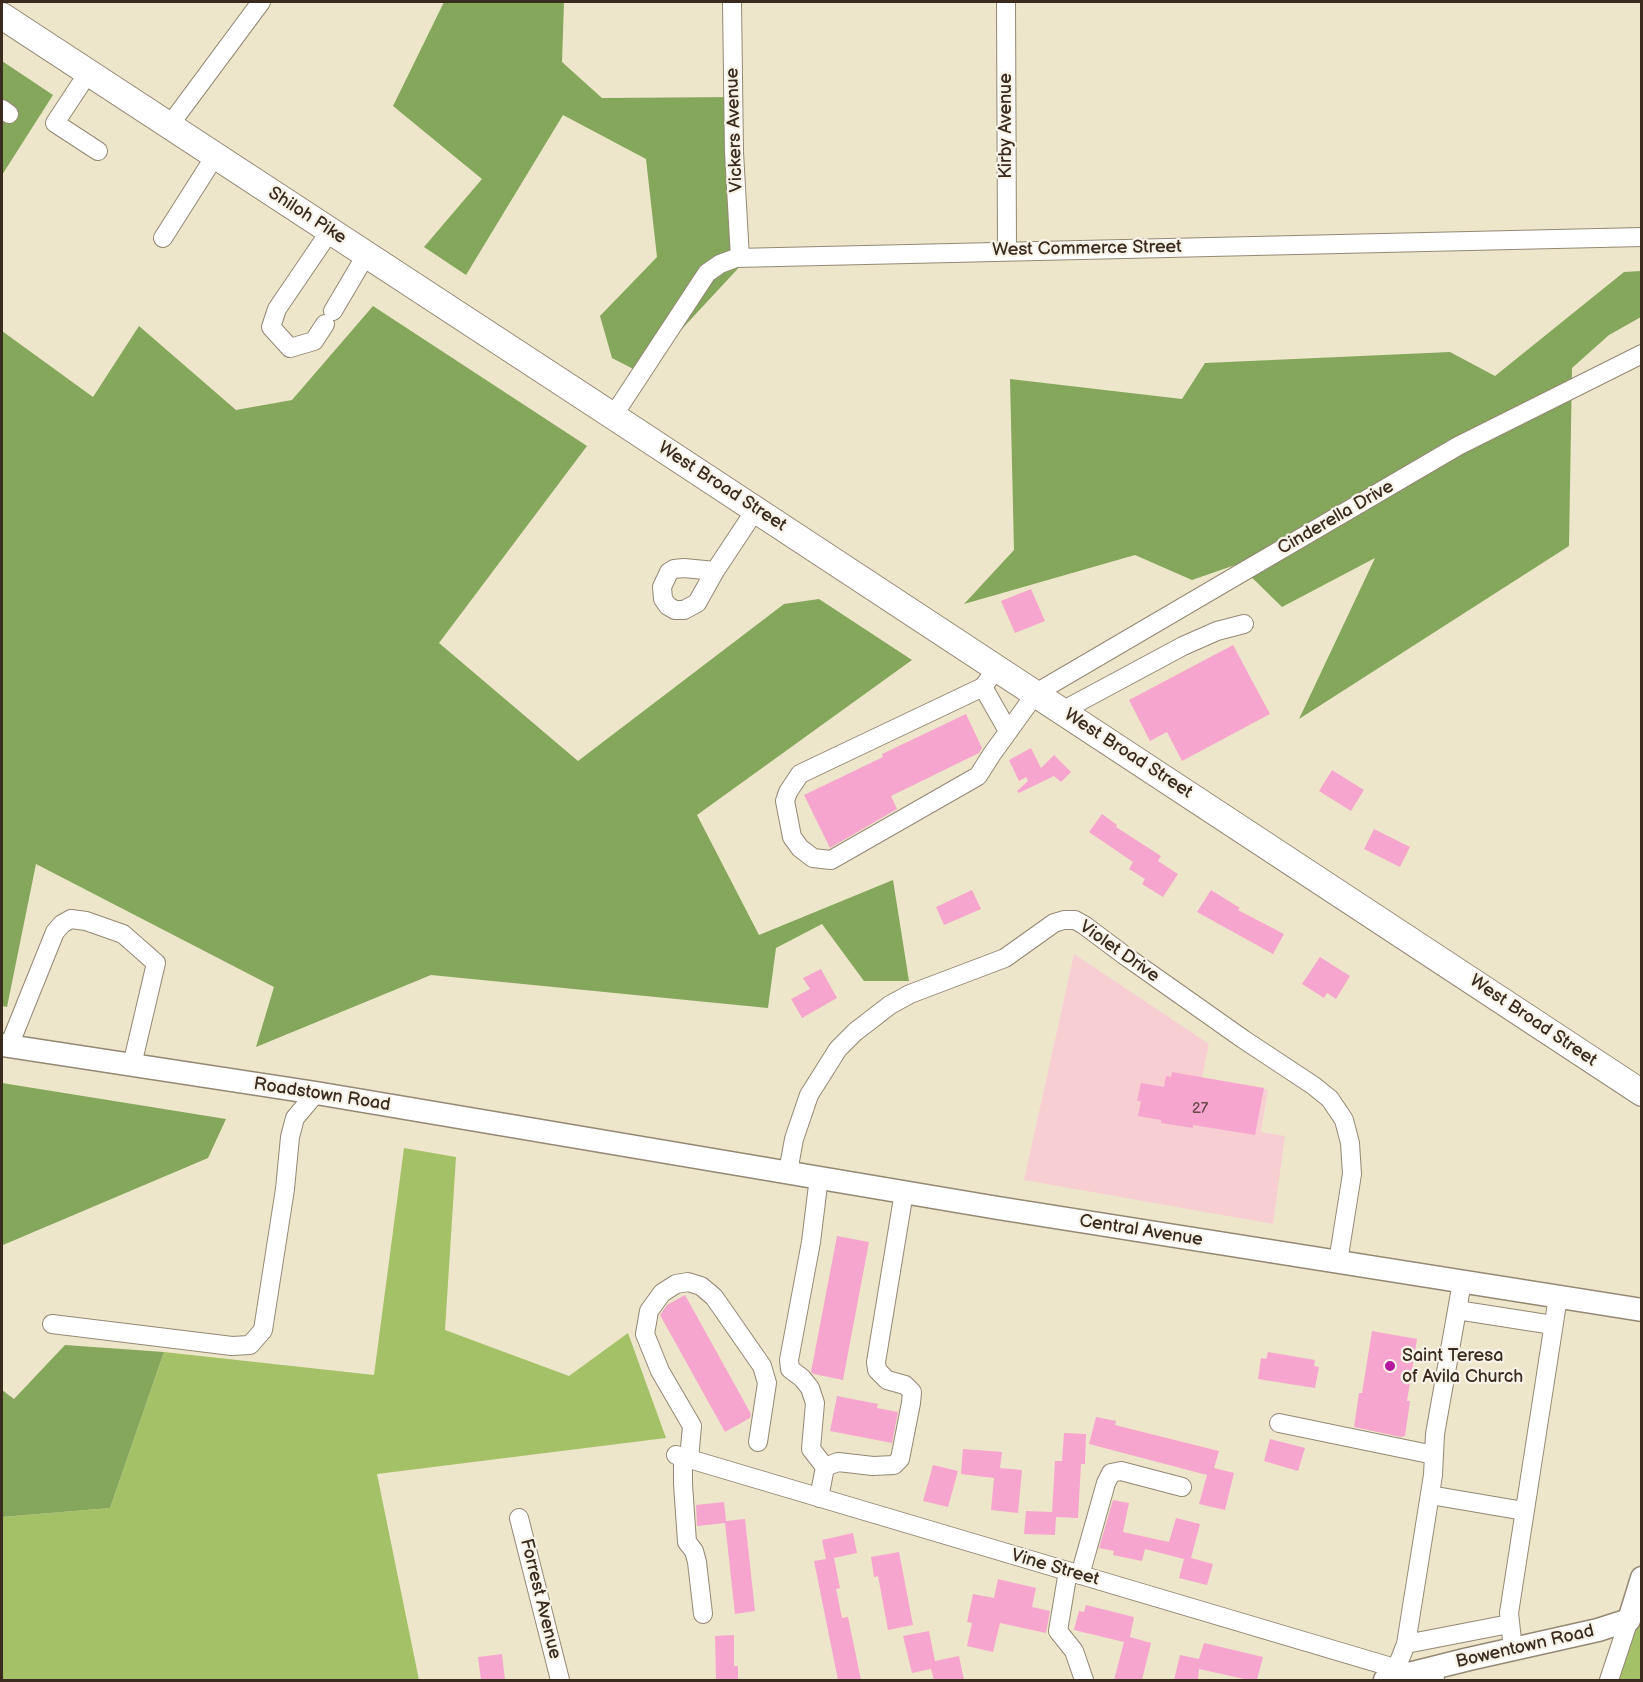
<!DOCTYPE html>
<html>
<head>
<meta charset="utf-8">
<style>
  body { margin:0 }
  #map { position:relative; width:1643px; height:1682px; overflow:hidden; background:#eee6ca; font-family:"Balsamiq Sans",sans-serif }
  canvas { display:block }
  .frame { position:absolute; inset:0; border:3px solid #3b2a1e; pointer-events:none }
</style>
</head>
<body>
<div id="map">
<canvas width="1643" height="1682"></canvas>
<div class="frame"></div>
</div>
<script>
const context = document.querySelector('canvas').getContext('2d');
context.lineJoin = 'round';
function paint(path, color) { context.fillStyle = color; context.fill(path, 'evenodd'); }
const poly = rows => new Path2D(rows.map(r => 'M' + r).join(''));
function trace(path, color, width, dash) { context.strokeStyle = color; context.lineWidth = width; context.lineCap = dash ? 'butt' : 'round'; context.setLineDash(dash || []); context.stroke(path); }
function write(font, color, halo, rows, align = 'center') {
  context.font = font + ' "Balsamiq Sans",sans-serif'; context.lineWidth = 4.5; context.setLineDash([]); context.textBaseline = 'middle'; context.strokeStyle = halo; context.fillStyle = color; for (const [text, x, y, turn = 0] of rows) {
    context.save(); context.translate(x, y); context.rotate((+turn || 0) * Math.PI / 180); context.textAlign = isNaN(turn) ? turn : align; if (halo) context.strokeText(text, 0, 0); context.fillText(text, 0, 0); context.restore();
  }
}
paint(poly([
  [1074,954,1209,1044,1202,1078,1268,1090,1261,1132,1285,1136,1273,1224,1024,1180]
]), '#f7cfd3');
paint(poly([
  [404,1148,456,1157,445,1330,569,1376,628,1333,666,1438,377,1474,419,1680,2,1680,2,1517,110,1508,164,1352,374,1375],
  [1641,1578,1641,1680,1609,1680]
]), '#a5c168');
paint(poly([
  [444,2,564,2,562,62,602,98,740,97,745,261,641,373,612,358,600,316,657,257,646,159,563,115,466,275,424,247,482,179,393,106],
  [2,61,53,95,2,175],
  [1641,271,1641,317,1609,335,1572,368,1569,546,1299,719,1375,558,1282,607,1238,564,1192,580,1135,555,964,604,1014,550,1010,379,1182,399,1205,363,1450,352,1495,376,1624,272],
  [373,306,587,446,439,643,578,761,784,604,819,599,912,660,697,815,759,935,893,880,909,981,864,981,822,924,776,948,768,1008,431,975,256,1047,274,987,36,864,7,1007,2,1006,2,331,93,397,139,326,236,410,292,400],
  [2,1083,226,1119,208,1158,3,1245,2,1248],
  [65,1345,164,1352,110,1508,2,1517,2,1390,14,1399]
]), '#84a75c');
paint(poly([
  [1031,589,1045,621,1015,633,1001,601],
  [1233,645,1270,714,1182,761,1167,732,1150,741,1129,700],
  [966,714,982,748,979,753,891,796,897,809,830,848,804,795,883,757,882,754],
  [1031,748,1041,768,1054,755,1071,772,1061,782,1054,776,1019,793,1017,791,1028,781,1026,777,1019,781,1009,760],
  [1332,770,1364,790,1351,811,1319,791],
  [1102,814,1117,825,1116,827,1161,856,1158,861,1178,874,1163,897,1142,884,1145,879,1129,869,1133,862,1089,832],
  [1374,829,1410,847,1400,867,1364,849],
  [972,890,981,909,944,925,936,907],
  [1211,890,1240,908,1238,910,1284,934,1273,954,1197,912],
  [1320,957,1350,976,1336,999,1327,993,1324,998,1302,984],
  [821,969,837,998,802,1018,791,999,810,989,803,978],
  [1172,1072,1264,1088,1255,1135,1193,1125,1193,1128,1161,1123,1161,1120,1138,1116,1141,1101,1137,1101,1141,1083,1164,1087,1166,1076,1171,1077],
  [837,1236,869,1242,843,1380,814,1374,811,1372],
  [685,1295,751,1414,750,1418,725,1432,660,1315,667,1305],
  [1372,1331,1417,1339,1407,1401,1410,1401,1405,1436,1401,1437,1354,1427,1359,1393,1362,1393],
  [1268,1352,1315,1360,1314,1366,1319,1367,1315,1388,1258,1379,1261,1358,1266,1359],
  [837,1396,878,1404,877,1408,898,1412,892,1443,830,1431],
  [1096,1417,1116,1421,1115,1425,1219,1451,1214,1468,1234,1473,1225,1510,1199,1504,1207,1475,1089,1444],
  [1064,1433,1086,1434,1085,1464,1081,1464,1078,1518,1056,1517,1055,1535,1024,1534,1026,1511,1052,1512,1055,1461,1062,1461],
  [1270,1439,1305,1448,1298,1471,1264,1461],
  [963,1449,1002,1452,1000,1468,1022,1470,1018,1513,991,1510,994,1478,961,1474],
  [933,1465,958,1471,948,1507,923,1501],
  [1113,1500,1129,1503,1123,1532,1169,1542,1176,1518,1200,1524,1191,1558,1213,1564,1207,1585,1179,1578,1184,1559,1145,1549,1142,1561,1113,1555,1114,1551,1099,1548],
  [724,1502,726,1521,745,1519,755,1611,735,1614,725,1523,697,1526,696,1505],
  [853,1533,857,1553,834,1558,840,1588,836,1589,842,1618,848,1617,861,1680,838,1680,814,1561,826,1559,822,1540],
  [899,1552,913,1625,888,1630,878,1576,874,1577,871,1557],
  [998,1579,1036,1588,1032,1607,1050,1611,1046,1633,1000,1623,993,1652,967,1646,972,1623,967,1622,973,1594,994,1598],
  [1086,1605,1134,1617,1130,1637,1151,1643,1142,1680,1114,1680,1124,1642,1074,1630,1079,1611,1084,1612],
  [929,1631,935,1661,959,1656,964,1680,934,1680,931,1669,912,1673,903,1636],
  [734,1635,734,1666,738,1666,738,1680,716,1680,715,1636],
  [1204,1643,1263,1657,1257,1680,1249,1680,1199,1669,1198,1680,1174,1680,1180,1655,1199,1659],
  [502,1654,505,1680,481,1680,478,1657]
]), '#f6a6ce');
const minor = poly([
  [732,2,734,152,740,258],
  [1006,2,1007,251],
  [88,73,55,123,98,151],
  [2,109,9,114],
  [169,126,261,2],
  [163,238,215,156],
  [333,311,366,255],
  [325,324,314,341,290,348,271,327,277,309,330,231],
  [613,416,707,273,720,264,736,258,1642,237],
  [715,571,684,568,674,569,669,572,662,587,663,599,668,606,675,610,684,610,697,603,715,571,756,509],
  [997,668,983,687,800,774,788,792,785,801,792,837,800,848,813,858,831,860,978,776,992,754,1036,693,1458,446,1642,354],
  [983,687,1008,731],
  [1062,711,1183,646,1217,631,1244,624],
  [9,1046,55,932,62,924,71,919,86,921,123,934,156,963,132,1065],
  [788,1172,794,1139,809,1095,838,1049,855,1032,890,1005,910,994,1005,958,1054,923,1064,920,1075,920,1084,925,1124,955,1243,1039,1314,1086,1330,1099,1344,1120,1350,1143,1352,1174,1338,1262],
  [819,1177,811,1242,789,1360,790,1369,802,1378,810,1388,815,1403,811,1449,825,1467,819,1498],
  [1457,1310,1553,1325],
  [52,1324,232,1346,250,1345,263,1330,285,1189,290,1137,295,1118,316,1093],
  [1279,1423,1434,1455],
  [676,1455,1435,1680],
  [683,1457,683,1484,687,1542,694,1551,697,1562,703,1614],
  [689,1459,692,1426,660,1371,645,1334,649,1311,662,1293,676,1284,688,1282,701,1286,714,1297,762,1366,767,1383,758,1442],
  [825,1467,838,1462,873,1466,894,1465,900,1459,911,1403,912,1392,905,1385,887,1380,877,1370,876,1362,904,1192],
  [1430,1495,1524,1511],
  [519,1518,560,1680],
  [1068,1571,1058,1631,1074,1651,1084,1680],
  [1080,1575,1106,1483,1111,1473,1121,1471,1182,1487],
  [1406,1644,1509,1624],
  [1513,1649,1509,1613,1558,1297],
  [1396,1669,1406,1644,1433,1475,1435,1434,1462,1282],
  [1609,1680,1629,1620]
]);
const major = poly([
  [2,1045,316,1093,998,1208,1642,1310],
  [1385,1680,1469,1659,1598,1630,1629,1620,1642,1578]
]);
const highway = poly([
  [2,16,613,416,1642,1093]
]);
trace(minor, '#948874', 20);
trace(major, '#948874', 25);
trace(highway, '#948874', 28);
trace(minor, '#fff', 18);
trace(major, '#fff', 22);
trace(highway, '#fff', 26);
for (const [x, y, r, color] of [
  [1390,1366,6,"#b5179e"]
]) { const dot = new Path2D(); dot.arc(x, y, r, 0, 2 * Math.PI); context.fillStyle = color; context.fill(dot); trace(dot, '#f7f3e8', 2); }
write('15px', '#6a494a', null, [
  ["27",1200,1109]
]);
write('18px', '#3b2a1e', '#f7f3e8', [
  ["Kirby Avenue",1006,126,-90],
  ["Vickers Avenue",735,130,-92],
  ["Shiloh Pike",307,216,33],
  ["West Commerce Street",1087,249,-1],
  ["West Broad Street",722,487,33],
  ["Cinderella Drive",1336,518,-30],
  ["West Broad Street",1128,754,33],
  ["Violet Drive",1119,952,35],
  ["West Broad Street",1533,1021,34],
  ["Roadstown Road",322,1095,9],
  ["Central Avenue",1141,1231,9],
  ["Vine Street",1055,1568,16],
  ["Forrest Avenue",540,1599,76],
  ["Bowentown Road",1525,1647,-13]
]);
write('18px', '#3b2a1e', '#f7f3e8', [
  ["Saint Teresa",1402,1356],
  ["of Avila Church",1402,1377]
], 'left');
</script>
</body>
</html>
